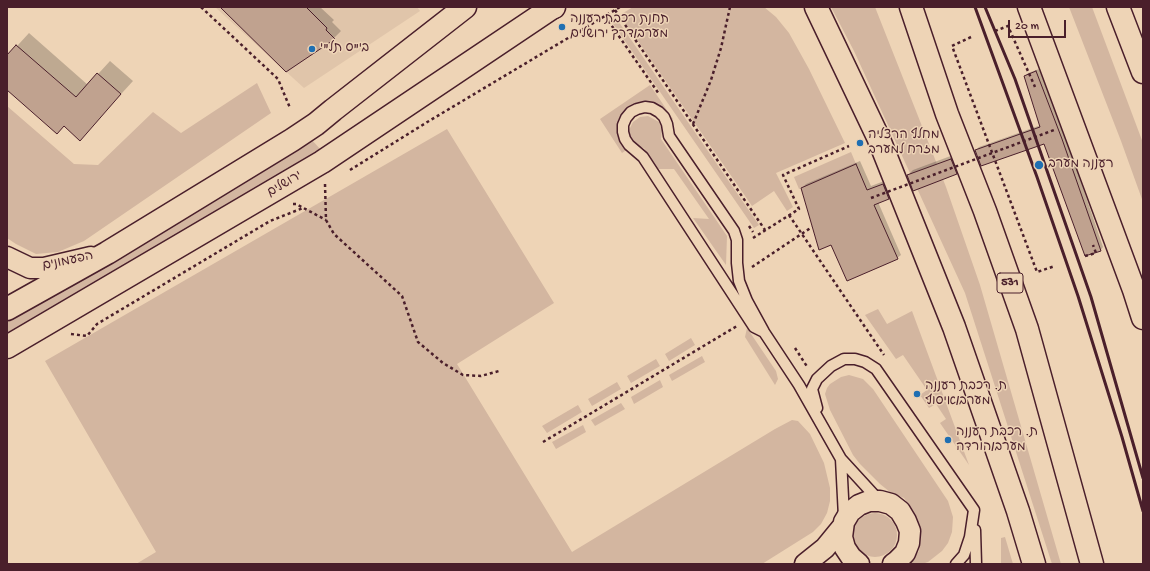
<!DOCTYPE html>
<html>
<head>
<meta charset="utf-8">
<style>
  body { margin:0 }
  #map { position:relative; width:1150px; height:571px; overflow:hidden; background:#eed4b6; font-family:"Gochi Hand",sans-serif }
  canvas { display:block }
  .frame { position:absolute; inset:0; border:8px solid #4a1f2b; pointer-events:none }
  .scale { position:absolute; left:1008px; top:20px; width:58px; height:18px; box-sizing:border-box; border:2px solid #4a1f2b; border-top:0; padding-left:5px; font-size:12px; line-height:14px; white-space:nowrap; color:#4a1f2b; -webkit-text-stroke:3px #eed4b6; paint-order:stroke }
</style>
</head>
<body>
<div id="map">
<canvas width="1150" height="571"></canvas>
<div class="frame"></div>
<div class="scale">20 m</div>
</div>
<script>
const context = document.querySelector('canvas').getContext('2d');
context.lineJoin = 'round';
function paint(path, color) { context.fillStyle = color; context.fill(path, 'evenodd'); }
const poly = rows => new Path2D(rows.map(r => 'M' + r).join(''));
function trace(path, color, width, dash) { context.strokeStyle = color; context.lineWidth = width; context.lineCap = dash ? 'butt' : 'round'; context.setLineDash(dash || []); context.stroke(path); }
function write(font, color, halo, rows, align = 'center') {
  context.font = font + ' "Gochi Hand","Playpen Sans Hebrew",sans-serif'; context.lineWidth = 3; context.setLineDash([]); context.textBaseline = 'middle'; context.strokeStyle = halo; context.fillStyle = color; for (const [text, x, y, turn = 0] of rows) {
    context.save(); context.translate(x, y); context.rotate((+turn || 0) * Math.PI / 180); context.textAlign = isNaN(turn) ? turn : align; if (halo) context.strokeText(text, 0, 0); context.fillText(text, 0, 0); context.restore();
  }
}
paint(poly([
  [215,7,417,7,420,11,304,88]
]), '#e0c5aa');
paint(poly([
  [633,7,764,7,776,17,789,33,809,69,845,143,776,173,793,207,787,211,774,191,752,206,620,15],
  [831,7,875,7,946,187,980,285,1061,564,1052,564,965,293,854,51],
  [1069,7,1092,7,1143,143,1143,202,1121,141],
  [614,15,759,225,754,228,609,18],
  [257,83,271,113,84,241,58,252,36,254,16,244,7,238,7,106,74,164,98,165,153,112,181,133],
  [650,85,673,119,672,120,660,108,653,103,645,102,636,103,629,106,623,112,619,119,617,127,618,135,622,143,628,149,622,153,600,119],
  [648,116,659,122,662,130,661,139,727,236,726,265,693,218,709,219,674,169,658,169,644,148,638,147,631,140,629,130,633,122,640,117],
  [447,129,554,303,457,364,572,552,775,429,792,420,798,421,810,434,824,463,830,488,830,501,827,513,821,524,813,532,762,564,136,564,156,552,45,361],
  [311,139,321,150,131,265,7,334,7,322,236,189],
  [851,152,856,164,799,189,794,177],
  [878,309,887,324,912,311,969,465,940,423,946,419,936,404,929,408,920,395,927,390,903,355,896,359,865,315],
  [747,328,776,371,778,379,775,385,745,337],
  [691,338,695,345,669,361,665,354],
  [702,356,705,362,672,381,669,375],
  [656,359,660,366,631,383,627,376],
  [849,375,863,379,873,389,948,501,953,517,952,532,948,543,942,551,928,562,922,564,909,564,919,551,920,545,919,526,916,516,911,507,904,498,890,492,880,484,860,464,853,455,830,410,825,394,827,388,830,384,841,377],
  [660,380,663,387,634,404,631,397],
  [617,382,621,389,592,406,588,399],
  [621,403,625,409,595,426,591,420],
  [578,405,582,412,547,433,542,426],
  [583,425,586,432,556,449,552,442],
  '853 535a22 22 0 1 1 44 0a22 22 0 1 1-44 0Z',
  [1005,537,1013,564,1001,564,1001,538]
]), '#d3b6a0');
paint(poly([
  [221,7,320,7,334,20,332,22,341,31,334,38,287,71],
  [29,33,88,85,110,61,133,81,80,139,64,125,7,88,7,57],
  [1039,69,1065,135,1103,247,1100,251,1044,142,976,150,979,147,1041,125,1025,76,1028,73],
  [956,154,962,169,957,174,908,175,913,170],
  [860,161,871,186,887,180,893,195,889,198,878,202,901,255,897,258,831,244,802,188,806,184]
]), '#0003');
const building = poly([
  [220,7,306,7,327,28,326,30,335,39,286,72,220,7],
  [16,45,76,97,97,73,121,94,80,141,64,126,57,134,7,90,7,55,16,45],
  [1036,71,1062,139,1101,251,1085,256,1044,144,981,166,975,150,1040,127,1024,76,1036,71],
  [951,159,957,174,913,191,907,175,951,159],
  [856,164,867,190,883,184,889,199,874,205,898,259,847,281,831,245,819,250,801,188,856,164]
]);
paint(building, '#c0a28f');
trace(building, '#4a1f2b', 1);
const lane = poly([
  [764,332,754,327,643,157,629,145,625,139,623,132,623,125,626,118,631,112,637,109,645,107,652,108,659,112,664,117,667,124,669,136,734,231,737,240,737,263,739,281,747,301,764,332,799,385,841,459,874,495,880,499],
  [817,408,812,389,817,379,831,366,844,359,855,359,865,362,876,369,974,510,970,537,964,555,956,564],
  [841,459,844,517],
  [975,530,976,564]
]);
const street = poly([
  [7,257,30,268,44,268,91,257],
  [805,564,825,548,843,526],
  [859,564,851,557,845,548,842,537,844,522,850,512,859,505,869,501,880,501,891,504,900,511,906,521,910,531,909,543,905,553,897,561,893,564]
]);
const secondary = poly([
  [7,309,107,253,292,140,316,124,333,110,465,7],
  [7,347,322,162,553,7]
]);
const highway = poly([
  [816,7,878,137,954,327,1018,511,1034,564],
  [911,7,947,114,985,211,1027,329,1092,564],
  [1029,7,1134,290,1143,318],
  [1118,7,1143,72],
  [551,8,554,7]
]);
trace(lane, '#4a1f2b', 13);
trace(street, '#4a1f2b', 23);
trace(secondary, '#4a1f2b', 25);
trace(highway, '#4a1f2b', 25);
trace(poly([
  [201,7,278,79,290,108],
  [615,10,765,230],
  [605,16,659,94],
  [995,31,1008,26,1035,87],
  [971,37,952,46,1037,272,1055,266],
  [693,124,711,80,721,48,730,7],
  [350,170,429,121,620,7],
  [325,184,326,220,334,234,402,296,418,342,443,363,463,375,481,376,499,371],
  [293,204,296,204,326,220],
  [789,215,884,355],
  [749,226,753,232],
  [753,238,799,209,783,175,849,146],
  [1085,256,1096,253,1093,245],
  [752,267,812,227],
  [71,334,87,336,97,324,270,221,303,208],
  [795,348,808,368],
  [543,442,737,326]
]), '#4a1f2b', 2.5, [3, 3]);
trace(lane, '#eed4b6', 10);
trace(street, '#eed4b6', 20);
trace(secondary, '#eed4b6', 22);
trace(highway, '#eed4b6', 22);
trace(poly([
  [975,7,1037,177,1078,296,1122,437,1143,511],
  [985,7,1015,79,1091,297,1143,478]
]), '#4a1f2b', 3);
trace(poly([
  [871,198,1054,130]
]), '#4a1f2b', 2.5, [3, 3]);
for (const [x, y, r, color] of [
  [562,27,4,"#1f6fb2"],
  [312,49,4,"#1f6fb2"],
  [860,143,4,"#1f6fb2"],
  [1039,165,5,"#1f6fb2"],
  [917,394,4,"#1f6fb2"],
  [948,440,4,"#1f6fb2"]
]) { const dot = new Path2D(); dot.arc(x, y, r, 0, 2 * Math.PI); context.fillStyle = color; context.fill(dot); trace(dot, '#eed4b6', 1.5); }
for (const [x, y, w] of [
  [1010,283,26]
]) { const box = new Path2D(); box.roundRect(x - w / 2, y - 10, w, 20, 3); context.fillStyle = '#eed4b6'; context.fill(box); trace(box, '#4a1f2b', 1); }
write('bold 12px', '#4a1f2b', null, [
  ["531",1010,283]
]);
write('13px', '#4a1f2b', '#eed4b6', [
  ["תחנת רכבת רעננה",570,20],
  ["מערב/דרך ירושלים",570,35],
  ["בי\"ס תל\"י",320,49],
  ["מחלף הרצליה",868,136],
  ["מזרח למערב",868,151],
  ["רעננה מערב",1048,165],
  ["ת. רכבת רעננה",925,387],
  ["מערב/איסוף",925,402],
  ["ת. רכבת רעננה",956,433],
  ["מערב/הורדה",956,448]
], 'left');
write('13px', '#4a1f2b', '#eed4b6', [
  ["ירושלים",285,185,-31],
  ["הפעמונים",68,262,-12]
]);
</script>
</body>
</html>
